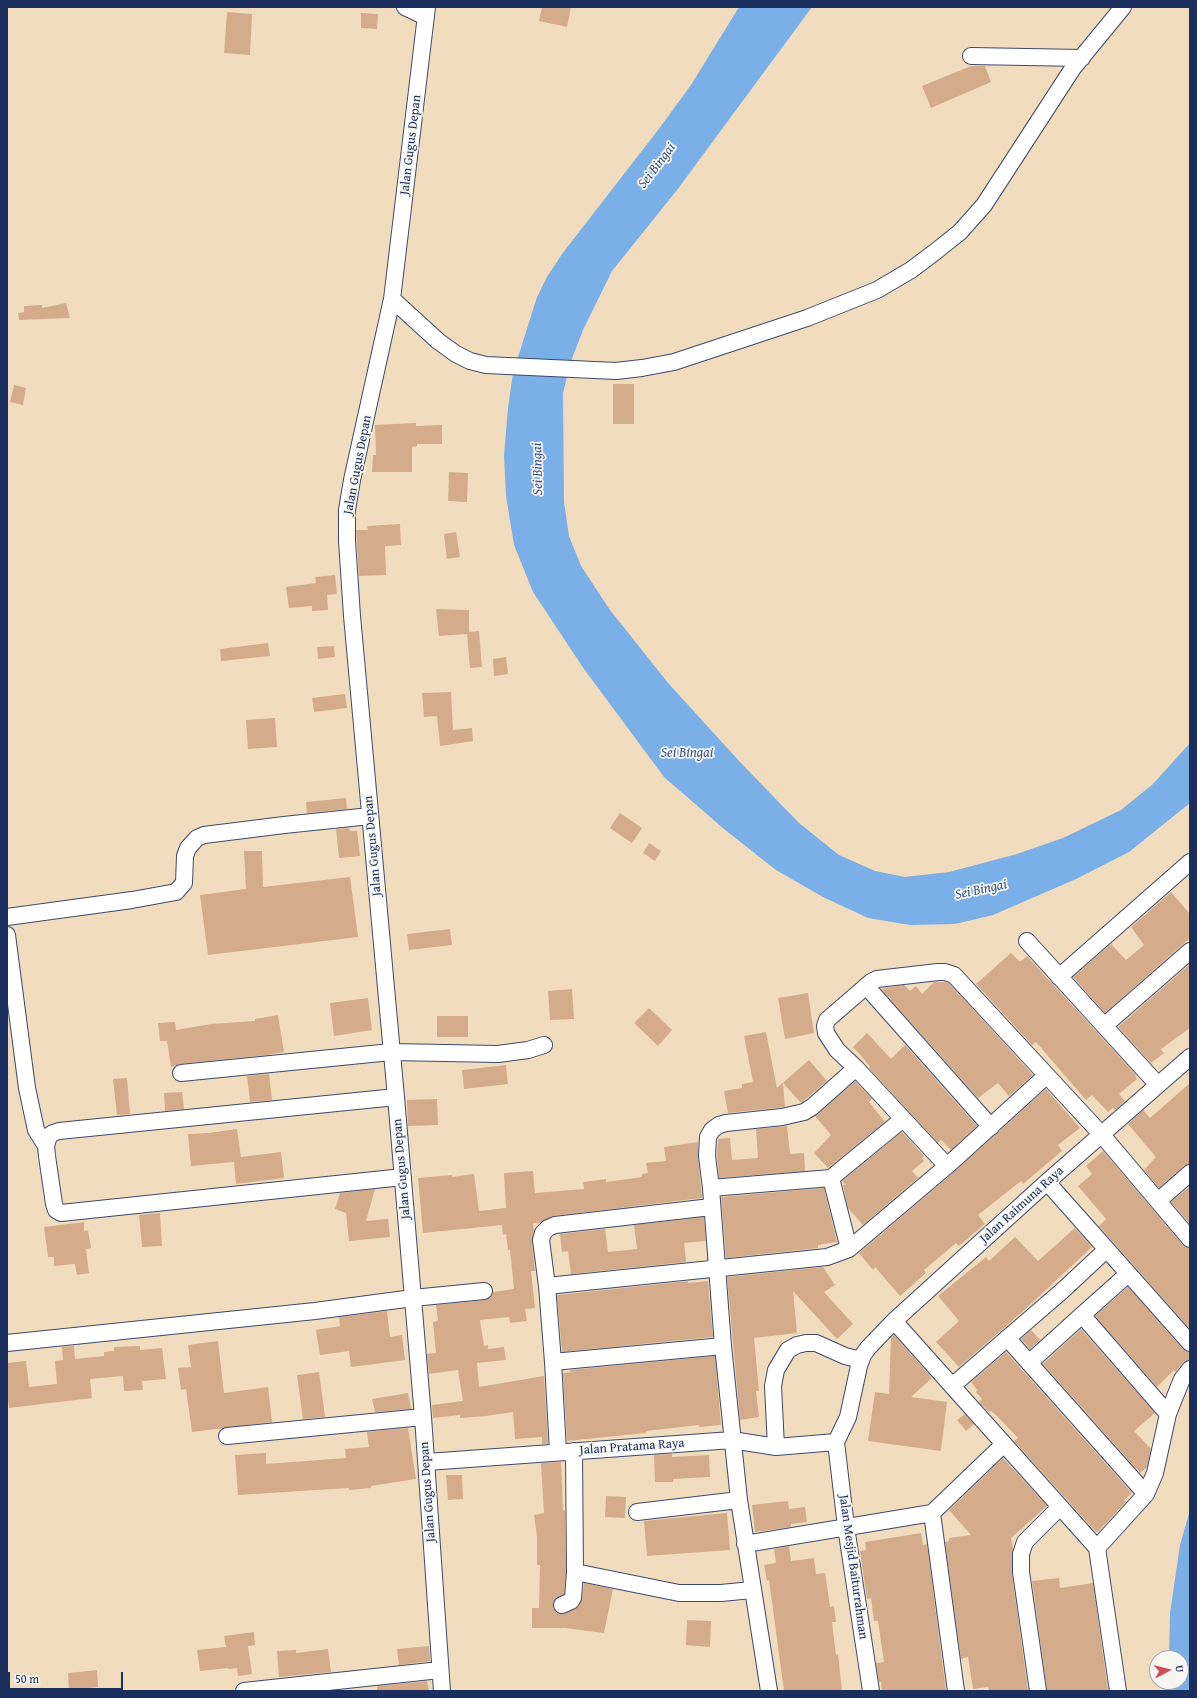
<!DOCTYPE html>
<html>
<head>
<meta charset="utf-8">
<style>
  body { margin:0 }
  #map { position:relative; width:1197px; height:1698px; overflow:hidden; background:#f1ddbe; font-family:"Gentium Book Plus",serif }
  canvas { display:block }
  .frame { position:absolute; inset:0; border:8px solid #1b2f5e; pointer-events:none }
  .north { position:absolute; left:1149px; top:1650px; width:40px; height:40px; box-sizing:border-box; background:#f6f6f2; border:1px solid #9ea6b7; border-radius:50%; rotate:83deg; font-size:11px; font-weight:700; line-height:16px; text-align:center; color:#1b2f5e }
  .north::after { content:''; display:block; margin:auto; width:14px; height:18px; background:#d1495b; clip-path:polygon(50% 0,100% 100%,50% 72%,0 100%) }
  .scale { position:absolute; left:8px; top:1672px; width:115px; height:18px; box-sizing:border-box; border:2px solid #1b2f5e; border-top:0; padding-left:5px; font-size:12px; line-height:14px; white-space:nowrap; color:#1b2f5e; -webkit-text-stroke:3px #f6f6f2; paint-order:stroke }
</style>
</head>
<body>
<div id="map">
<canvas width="1197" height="1698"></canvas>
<div class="frame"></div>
<div class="north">U</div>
<div class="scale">50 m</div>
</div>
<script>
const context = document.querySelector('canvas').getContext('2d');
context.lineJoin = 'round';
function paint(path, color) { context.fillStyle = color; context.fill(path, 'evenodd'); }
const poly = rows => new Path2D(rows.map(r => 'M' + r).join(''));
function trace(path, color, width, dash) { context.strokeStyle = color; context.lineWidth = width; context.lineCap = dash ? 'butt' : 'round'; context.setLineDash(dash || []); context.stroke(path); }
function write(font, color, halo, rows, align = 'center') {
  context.font = font + ' "Gentium Book Plus",serif'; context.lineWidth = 3.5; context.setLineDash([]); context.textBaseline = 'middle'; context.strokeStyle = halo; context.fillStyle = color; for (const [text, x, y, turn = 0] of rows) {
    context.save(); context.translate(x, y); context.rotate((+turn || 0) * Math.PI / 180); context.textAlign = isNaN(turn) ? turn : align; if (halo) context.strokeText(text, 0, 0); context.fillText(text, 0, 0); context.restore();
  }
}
paint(poly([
  [739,7,812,7,677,190,612,271,583,330,571,361,563,393,564,502,569,536,581,566,610,610,668,683,740,762,799,823,839,855,875,871,905,877,949,872,1017,854,1063,838,1121,810,1153,784,1190,743,1190,803,1129,852,1076,879,993,915,955,924,910,925,868,918,823,897,776,870,724,829,664,777,584,669,533,592,514,545,506,496,504,455,508,408,513,373,537,297,547,277,562,254,658,130,691,85],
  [1190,1510,1190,1691,1169,1691,1168,1682,1181,1682,1181,1658,1169,1658,1170,1613,1180,1545]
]), '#7bafe8');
paint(poly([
  [542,7,571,7,567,27,539,21],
  [227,12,252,14,250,55,224,53],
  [361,13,378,14,377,29,361,28],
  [971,66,985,66,991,82,931,108,922,86],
  [66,303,70,318,19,320,18,313,24,312,24,306,42,305,42,308],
  [613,384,634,384,634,424,613,424],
  [14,385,26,388,23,405,10,402],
  [416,423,416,426,442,425,442,444,417,444,417,446,412,447,412,472,372,472,373,455,376,455,375,425],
  [449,472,468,473,467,502,448,501],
  [400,524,401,545,385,546,386,575,359,576,356,530,368,530,367,526],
  [456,532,460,557,447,559,444,534],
  [335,575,337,594,327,595,328,610,312,611,312,606,289,608,286,587,316,583,315,577],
  [436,609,469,610,469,632,479,631,482,667,470,668,467,634,439,636],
  [268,643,270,656,221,661,220,649],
  [334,646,335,657,318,659,317,647],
  [506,657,508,674,494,676,493,659],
  [451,692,453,730,472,728,473,741,440,746,437,716,424,717,422,693],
  [345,694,347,708,314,712,312,698],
  [275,718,277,747,248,749,246,720],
  [346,798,347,809,307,813,306,802],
  [620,813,642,828,632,843,610,828],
  [349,828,350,831,357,831,360,856,339,858,336,829],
  [649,843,661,851,655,861,643,853],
  [244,851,262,851,263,887,350,877,358,937,208,955,200,895,246,889],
  [1171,892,1190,914,1190,938,1105,1013,1073,977,1111,944,1126,960,1144,945,1131,927],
  [450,929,452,945,409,950,407,934],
  [1011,953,1020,962,1027,956,1136,1075,1135,1076,1137,1079,1119,1094,1125,1101,1115,1110,1113,1108,1108,1112,1092,1095,1086,1100,1036,1042,1032,1045,976,984],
  [1190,964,1190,1028,1161,1049,1164,1053,1151,1063,1118,1027],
  [934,982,943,982,949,983,1033,1075,1009,1096,998,1083,978,1098,882,990,885,988,904,985,910,991,916,986,922,994],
  [572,989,574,1019,550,1020,548,991],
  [808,993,814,1033,785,1039,778,998],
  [368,998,372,1030,334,1036,330,1003],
  [649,1008,672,1030,658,1046,634,1023],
  [278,1015,284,1052,267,1055,180,1064,171,1067,167,1041,160,1041,158,1023,175,1022,176,1030,211,1024,255,1021,255,1019],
  [437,1016,468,1016,468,1037,437,1037],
  [766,1032,777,1088,809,1060,827,1081,802,1102,800,1102,783,1083,785,1107,728,1113,724,1091,742,1088,742,1084,753,1082,744,1036],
  [867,1033,891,1059,905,1045,977,1126,951,1150,941,1140,938,1143,869,1068,870,1067,863,1058,853,1047],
  [506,1065,508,1084,464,1089,462,1070],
  [269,1074,272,1100,250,1102,247,1076],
  [127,1078,130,1114,117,1115,113,1079],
  [855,1081,872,1099,869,1102,885,1122,828,1168,814,1153,831,1135,815,1116],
  [1190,1083,1190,1164,1184,1166,1159,1188,1144,1170,1156,1157,1128,1124,1143,1110,1150,1118],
  [1046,1089,1080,1128,1058,1145,1062,1151,1023,1184,1021,1181,978,1215,985,1224,959,1246,956,1243,924,1270,926,1273,900,1296,875,1267,873,1270,859,1253,953,1173],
  [182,1092,184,1109,165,1111,164,1093],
  [437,1099,438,1125,408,1126,407,1100],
  [787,1126,790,1154,804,1153,805,1171,719,1178,717,1156,718,1139,730,1138,732,1160,758,1158,756,1129],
  [237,1129,241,1157,281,1152,284,1178,236,1184,234,1162,191,1166,188,1134,209,1133],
  [902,1132,924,1156,922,1158,924,1161,912,1171,918,1178,863,1225,848,1208,843,1185,845,1185,842,1181],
  [698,1142,698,1157,702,1198,554,1216,540,1223,533,1223,534,1231,532,1241,535,1271,531,1271,535,1308,525,1309,527,1321,510,1323,509,1317,480,1320,484,1346,488,1345,488,1349,504,1347,506,1360,477,1363,479,1387,544,1376,548,1444,542,1444,542,1437,515,1439,513,1412,486,1416,460,1418,460,1415,433,1418,432,1405,463,1401,458,1370,429,1374,427,1354,436,1353,433,1322,438,1321,436,1305,485,1300,490,1298,493,1292,514,1289,510,1250,508,1250,506,1234,503,1235,502,1225,423,1233,418,1178,452,1175,452,1177,474,1174,479,1211,506,1208,504,1173,533,1171,535,1193,584,1189,583,1182,606,1179,606,1182,642,1177,642,1174,648,1173,646,1163,666,1161,664,1147],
  [1103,1151,1183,1245,1190,1248,1190,1329,1099,1226,1106,1219,1078,1186,1092,1174,1086,1166],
  [1190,1186,1190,1224,1171,1202],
  [824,1188,837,1242,818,1245,818,1248,726,1258,721,1197],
  [375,1189,366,1221,388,1219,390,1237,349,1241,346,1213,335,1209,340,1193],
  [160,1213,162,1246,142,1247,139,1215],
  [704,1217,706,1241,684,1243,686,1262,571,1274,568,1251,562,1252,560,1234,605,1229,608,1252,637,1249,634,1225],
  [84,1222,84,1231,88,1230,91,1248,86,1249,89,1273,77,1275,75,1264,54,1266,54,1257,48,1257,44,1227],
  [1075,1228,1092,1247,1020,1314,959,1367,936,1342,959,1321,938,1296,986,1257,989,1261,1015,1237,1038,1261],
  [823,1267,835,1285,824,1292,853,1324,837,1339,793,1291,797,1333,754,1338,759,1391,756,1391,759,1417,740,1420,727,1277],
  [688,1281,688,1283,708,1281,713,1337,562,1352,557,1295],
  [1128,1287,1183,1349,1190,1352,1189,1360,1183,1363,1175,1372,1174,1370,1157,1387,1095,1316],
  [387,1311,390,1337,402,1335,405,1360,351,1367,349,1351,320,1355,316,1330,340,1326,339,1317],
  [1081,1329,1155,1413,1134,1431,1151,1449,1147,1467,1140,1473,1043,1364],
  [1031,1330,1040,1340,1030,1349,1021,1339],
  [894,1335,932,1378,911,1397,947,1402,941,1451,868,1441,875,1392,889,1394,891,1338],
  [218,1341,224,1393,268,1387,272,1422,192,1432,186,1389,181,1390,178,1368,191,1367,188,1345],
  [74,1346,75,1359,104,1356,104,1352,114,1351,114,1347,140,1346,140,1350,162,1348,166,1379,142,1381,143,1390,124,1391,123,1376,90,1379,92,1398,9,1408,7,1391,7,1363,26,1361,29,1387,57,1384,55,1361,63,1360,62,1347],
  [1006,1352,1132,1493,1124,1500,1126,1502,1098,1532,1097,1531,1096,1532,1014,1441,1018,1438,996,1415,991,1411,989,1412,979,1402,982,1399,976,1392,977,1390,971,1382],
  [715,1356,721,1425,699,1427,699,1425,646,1431,646,1433,567,1441,563,1373,571,1372,570,1370],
  [319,1372,325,1417,303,1419,297,1375],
  [408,1393,411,1409,375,1412,372,1399],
  [965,1414,974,1424,966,1431,957,1420],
  [408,1428,416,1479,371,1486,371,1488,349,1490,349,1488,238,1495,235,1455,266,1453,266,1464,346,1458,345,1449,369,1447,367,1432],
  [672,1454,672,1457,709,1455,710,1477,673,1479,673,1482,655,1482,654,1455],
  [1003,1458,1047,1506,1011,1538,1013,1549,1012,1573,1028,1691,989,1691,988,1687,973,1689,968,1657,961,1659,945,1542,949,1541,949,1538,971,1535,949,1510],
  [561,1462,563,1511,565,1510,566,1572,564,1594,554,1600,553,1608,557,1613,561,1614,575,1609,579,1606,582,1599,584,1583,613,1589,604,1633,565,1628,532,1628,532,1608,539,1608,540,1565,537,1565,537,1537,534,1515,544,1513,541,1463],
  [446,1475,462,1475,463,1499,448,1500],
  [606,1496,626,1497,625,1518,605,1517],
  [788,1501,789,1509,805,1507,807,1522,791,1524,791,1527,755,1532,752,1505],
  [727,1513,730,1550,647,1556,644,1521],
  [921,1533,923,1545,927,1544,946,1691,882,1691,881,1682,879,1682,876,1663,884,1662,878,1621,874,1621,871,1598,867,1599,860,1551,866,1550,865,1542],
  [789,1546,791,1561,814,1558,816,1574,825,1573,830,1607,834,1606,836,1622,832,1622,836,1655,838,1654,842,1691,784,1691,769,1580,767,1581,764,1565,776,1563,774,1549],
  [1059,1578,1060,1588,1093,1583,1108,1691,1047,1691,1032,1581],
  [687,1620,711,1621,710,1647,686,1645],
  [254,1632,255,1645,248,1646,252,1674,238,1676,237,1668,229,1669,228,1668,200,1671,197,1650,226,1647,224,1636],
  [429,1646,430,1661,399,1665,397,1649],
  [328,1649,331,1672,279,1677,277,1651,296,1650,296,1653],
  [97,1670,98,1687,69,1690,68,1673],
  [427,1681,429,1691,377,1691,377,1686]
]), '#d4ac8c');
const minor = poly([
  [405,7,426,17],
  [427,7,392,299,352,480,347,510,347,541,352,616,396,1097,423,1417,442,1691],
  [971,56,1082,58],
  [392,299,438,341,456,354,470,361,486,365,616,371,642,368,674,362,807,318,877,290,911,270,935,252,960,232,984,205,1073,68,1123,7],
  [7,917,132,900,176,892,184,883,185,856,188,848,197,838,204,835,284,825,370,816],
  [7,935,27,1088,36,1130,46,1146],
  [1027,941,1158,1085],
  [1059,977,1190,862],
  [866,986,991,1127],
  [1104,1026,1190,951],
  [181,1073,391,1052,498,1054,528,1050,544,1045],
  [396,1097,59,1131,53,1133,49,1136,46,1146,47,1156,54,1204,56,1210,61,1213,403,1177],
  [947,1166,856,1068,837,1050,826,1033,825,1026,827,1020,871,982,877,979,938,972,945,972,954,975,1102,1135,1190,1239],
  [831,1178,903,1119],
  [1047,1182,1190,1343],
  [711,1188,723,1346,739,1500,769,1691],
  [1158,1201,1190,1173],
  [849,1249,831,1178,711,1188,707,1156,708,1137,712,1130,719,1125,726,1123,782,1117,804,1112,812,1107,856,1068],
  [547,1286,827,1257,849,1249,947,1166,1046,1076],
  [894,1321,1097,1548,1118,1691],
  [1007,1338,1146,1494],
  [7,1343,315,1311,413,1298,484,1291],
  [553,1362,723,1346],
  [1029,1363,1082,1315],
  [952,1386,1062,1291,1106,1250],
  [1168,1414,1182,1379,1190,1369],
  [227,1436,423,1417],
  [836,1442,848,1417,859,1366,863,1355,868,1348,894,1321,1047,1182,1190,1057],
  [836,1442,846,1527,871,1691],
  [776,1447,773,1386,776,1370,788,1350,797,1345,806,1343,816,1343,845,1356,861,1360],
  [558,1452,553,1362,547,1286,541,1240,543,1233,548,1228,555,1225,711,1207],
  [427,1462,732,1440,776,1447,836,1442],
  [637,1512,739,1500],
  [932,1513,956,1691],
  [745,1544,932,1513,1004,1444],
  [1097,1548,1146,1494,1155,1473,1168,1414,1082,1315,1128,1274],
  [575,1572,679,1593,721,1593,752,1590],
  [562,1605,571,1601,573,1598,575,1572,574,1451],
  [244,1691,440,1670],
  [1038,1691,1021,1572,1021,1554,1025,1542,1060,1507]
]);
trace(minor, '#3b496c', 18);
trace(minor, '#fff', 16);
write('13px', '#1b2f5e', '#f6f6f2', [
  ["Jalan Gugus Depan",411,145,-83],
  ["Jalan Gugus Depan",358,465,-79],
  ["Jalan Gugus Depan",373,846,-95],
  ["Jalan Gugus Depan",402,1169,-95],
  ["Jalan Raimuna Raya",1022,1205,-42],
  ["Jalan Pratama Raya",632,1447,-4],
  ["Jalan Gugus Depan",428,1492,-94],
  ["Jalan Mesjid Baiturrahman",853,1567,82]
]);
write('italic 14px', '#385587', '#f6f6f2', [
  ["Sei Bingai",657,166,-53],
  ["Sei Bingai",538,469,-91],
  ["Sei Bingai",687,753],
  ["Sei Bingai",981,890,-12]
]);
</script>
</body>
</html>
